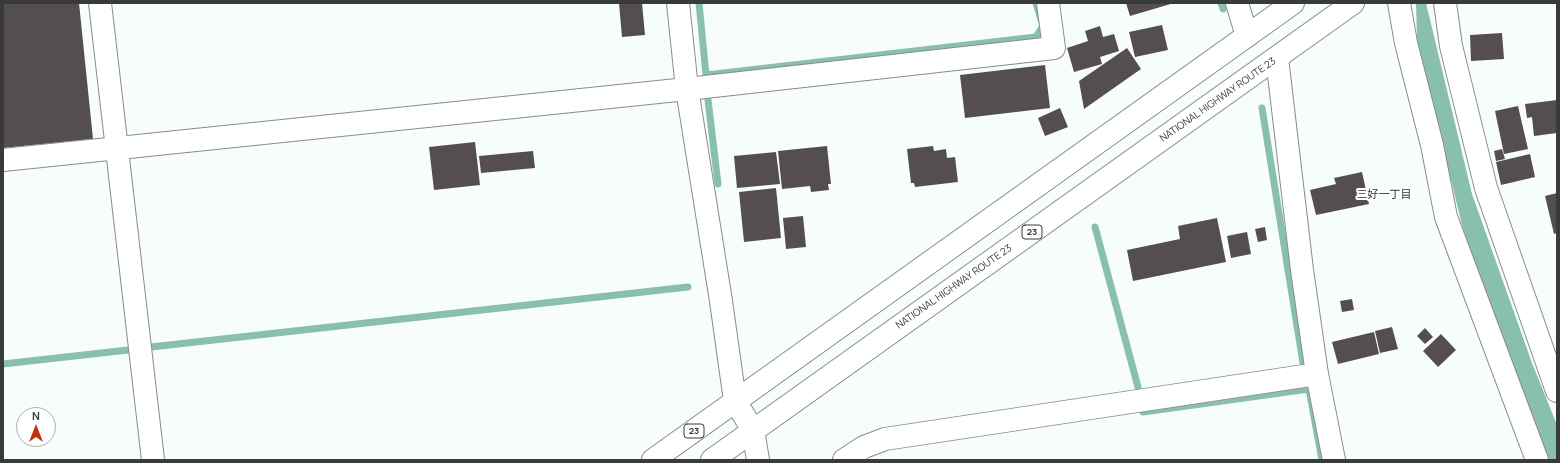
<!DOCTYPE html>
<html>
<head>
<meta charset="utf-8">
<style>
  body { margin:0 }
  #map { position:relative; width:1560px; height:463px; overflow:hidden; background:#f7fdfb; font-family:Manrope,sans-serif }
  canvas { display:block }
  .frame { position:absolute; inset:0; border:4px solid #383b3a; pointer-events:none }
  .north { position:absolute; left:16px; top:407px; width:40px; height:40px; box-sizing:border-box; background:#fff; border:1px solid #afb1b0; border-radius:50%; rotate:0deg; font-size:11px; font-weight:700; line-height:16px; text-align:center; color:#383b3a }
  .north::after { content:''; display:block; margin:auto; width:14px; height:18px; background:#bc3209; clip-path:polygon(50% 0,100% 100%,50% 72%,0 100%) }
</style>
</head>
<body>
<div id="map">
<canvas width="1560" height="463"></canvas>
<div class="frame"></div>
<div class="north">N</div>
</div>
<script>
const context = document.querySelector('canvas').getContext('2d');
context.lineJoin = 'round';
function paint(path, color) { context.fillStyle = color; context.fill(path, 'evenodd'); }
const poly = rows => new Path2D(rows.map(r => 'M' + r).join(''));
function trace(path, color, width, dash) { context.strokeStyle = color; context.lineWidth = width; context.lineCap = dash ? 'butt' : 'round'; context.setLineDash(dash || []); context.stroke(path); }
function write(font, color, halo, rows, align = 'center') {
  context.font = font + ' Manrope,"Noto Sans JP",sans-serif'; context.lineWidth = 4; context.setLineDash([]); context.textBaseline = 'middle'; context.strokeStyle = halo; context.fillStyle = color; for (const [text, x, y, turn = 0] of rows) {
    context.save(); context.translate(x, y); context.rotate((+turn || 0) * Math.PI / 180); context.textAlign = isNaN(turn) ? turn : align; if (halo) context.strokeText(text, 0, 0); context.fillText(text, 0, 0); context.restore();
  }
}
paint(poly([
  [1416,3,1426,3,1472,194,1532,363,1557,425,1557,460,1548,460,1496,324,1462,225,1417,40]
]), '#89bfad');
trace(poly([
  [699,3,706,75,1036,37,1043,26,1036,3],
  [1221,3,1223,9],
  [708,100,718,184],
  [1262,108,1303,363],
  [1095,227,1138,387],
  [151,347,688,287],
  [3,364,128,350],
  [1143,412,1309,389,1322,460]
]), '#89bfad', 7);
paint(poly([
  [3,3,79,3,93,139,3,148],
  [619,3,642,3,645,35,622,37],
  [1126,3,1174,3,1130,16],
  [1162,25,1168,50,1135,57,1129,32],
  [1100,26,1103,37,1114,34,1119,51,1100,57,1102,64,1074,72,1067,48,1088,41,1085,31],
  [1502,33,1504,59,1471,61,1470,35],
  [1127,48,1141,69,1084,109,1079,81],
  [1045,65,1050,108,965,118,960,75],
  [1557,100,1557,133,1534,136,1532,117,1527,118,1525,104],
  [1518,106,1528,149,1504,154,1495,111],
  [1060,108,1068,127,1045,136,1038,118],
  [475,142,480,185,434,190,429,147],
  [827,146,831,184,828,184,829,190,811,192,810,186,782,189,778,151],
  [933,146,934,151,946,149,947,158,955,157,958,182,915,187,914,183,911,183,907,149],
  [1502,149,1505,159,1496,161,1494,151],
  [533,151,535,168,481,173,479,156],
  [776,152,780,184,737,188,734,156],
  [1530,154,1535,177,1501,185,1496,162],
  [1362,172,1369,204,1316,215,1310,190,1336,184,1334,178],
  [776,188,781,238,744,242,739,192],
  [1557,193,1557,233,1554,234,1545,196],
  [803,216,806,247,786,249,783,218],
  [1217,218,1226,262,1133,281,1127,250,1180,239,1178,226],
  [1265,227,1267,240,1258,242,1255,229],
  [1247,232,1251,254,1231,258,1227,236],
  [1352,299,1354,310,1342,312,1340,301],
  [1392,327,1398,349,1380,353,1375,331],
  [1425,328,1433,337,1425,344,1417,336],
  [1374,332,1379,354,1338,364,1332,342],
  [1441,334,1456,350,1438,367,1423,351]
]), '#544f4e');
const street = poly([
  [100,3,153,460],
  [1237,3,1247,36],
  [1399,3,1406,43,1432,145,1446,217,1537,460],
  [1445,3,1451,46,1486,188,1557,391],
  [1277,58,1302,270,1317,374,1334,460],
  [3,160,687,89,1054,48,1048,3],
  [844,460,864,447,885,439,1317,374]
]);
const secondary = poly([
  [678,3,687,89,721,301,735,401,753,430,758,460]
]);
const highway = poly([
  [653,460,1293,3],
  [712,460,1353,3]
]);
trace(street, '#888d8b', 24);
trace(secondary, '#888d8b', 24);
trace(highway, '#888d8b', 24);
trace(street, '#fff', 22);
trace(secondary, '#fff', 22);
trace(highway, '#fff', 22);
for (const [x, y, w] of [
  [1032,232,20],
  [694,431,20]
]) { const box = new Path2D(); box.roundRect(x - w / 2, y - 7, w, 14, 3); context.fillStyle = '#fff'; context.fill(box); trace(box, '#383b3a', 1); }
write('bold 9px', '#383b3a', null, [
  ["23",1032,232],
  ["23",694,431]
]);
write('10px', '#383b3a', '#fff', [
  ["NATIONAL HIGHWAY ROUTE 23",1218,100,-35],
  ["NATIONAL HIGHWAY ROUTE 23",954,287,-35]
]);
write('11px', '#313533', '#fff', [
  ["三好一丁目",1384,195]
]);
</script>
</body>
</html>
